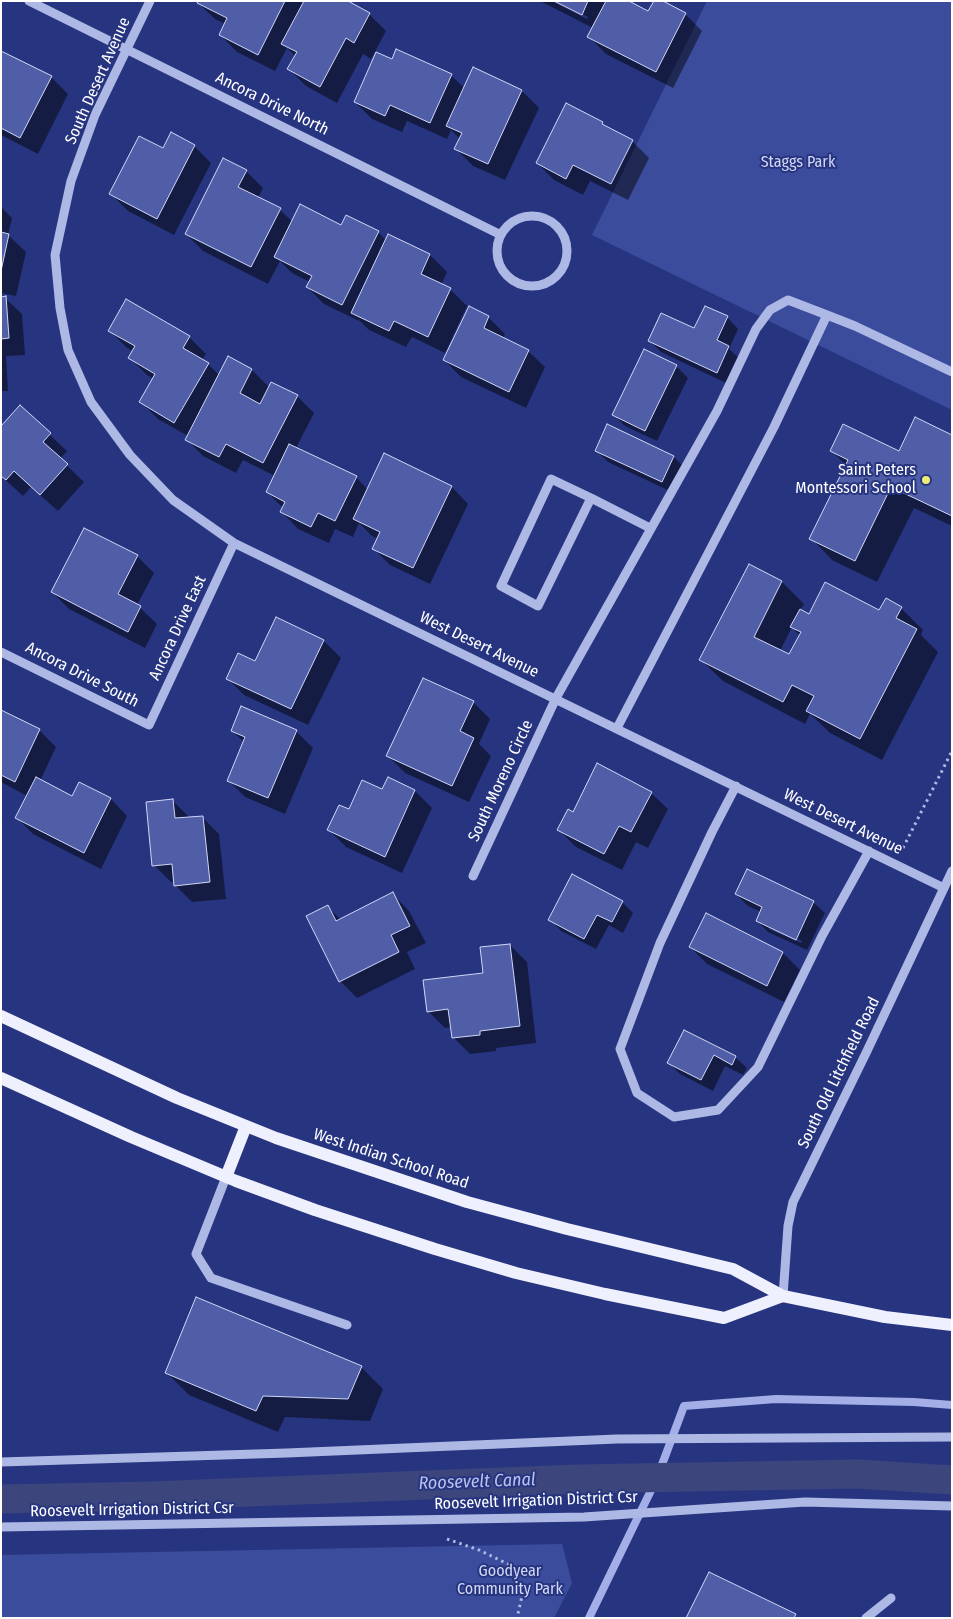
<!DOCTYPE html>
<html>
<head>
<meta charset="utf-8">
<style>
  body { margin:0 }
  #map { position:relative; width:953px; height:1619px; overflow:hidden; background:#273580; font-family:"Fira Sans Condensed",sans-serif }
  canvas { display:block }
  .frame { position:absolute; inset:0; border:2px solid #fff; pointer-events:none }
</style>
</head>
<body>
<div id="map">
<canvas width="953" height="1619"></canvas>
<div class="frame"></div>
</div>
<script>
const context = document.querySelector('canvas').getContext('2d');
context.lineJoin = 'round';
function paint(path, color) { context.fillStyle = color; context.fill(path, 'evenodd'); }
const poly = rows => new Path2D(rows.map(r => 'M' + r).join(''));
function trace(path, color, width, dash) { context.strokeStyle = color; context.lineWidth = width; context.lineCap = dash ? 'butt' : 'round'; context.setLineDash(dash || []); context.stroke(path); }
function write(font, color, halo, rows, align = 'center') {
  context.font = font + ' "Fira Sans Condensed",sans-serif'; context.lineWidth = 4; context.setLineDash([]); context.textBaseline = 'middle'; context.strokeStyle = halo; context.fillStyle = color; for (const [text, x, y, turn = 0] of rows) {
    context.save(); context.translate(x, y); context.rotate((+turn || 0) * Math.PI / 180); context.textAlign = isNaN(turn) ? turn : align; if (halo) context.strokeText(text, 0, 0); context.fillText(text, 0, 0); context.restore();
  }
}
paint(poly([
  [707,1,952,1,952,410,592,235],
  [562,1544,572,1583,554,1618,1,1618,1,1555]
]), '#3c4c9d');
paint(poly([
  [199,1,345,1,369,14,386,31,371,59,363,54,337,103,306,86,289,69,296,57,287,48,275,71,237,52,220,35,225,24,215,19,198,3],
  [540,1,552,1,587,19,588,17,557,1,626,1,649,13,685,14,702,31,673,88,606,54,589,37,593,28],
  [1,52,51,77,68,94,38,154,1,135],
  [392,61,451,75,464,88,474,69,522,91,539,108,505,180,473,166,456,149,460,139,451,130,447,139,407,121,402,132,372,119,355,102],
  [602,123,608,129,632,141,649,158,628,200,590,181,583,195,554,180,537,163],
  [194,146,211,163,174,235,128,211,111,194,163,149],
  [246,171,263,188,258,198,280,210,293,222,342,226,378,232,387,241,389,236,430,255,447,272,441,285,450,289,467,306,445,353,412,337,406,347,369,330,359,320,359,321,324,304,307,287,310,282,292,273,280,261,268,284,203,251,186,234],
  [1,207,12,218,8,235,26,252,16,296,1,293],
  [1,298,5,298,22,314,25,355,6,356,8,391,1,391],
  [469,308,488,317,505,334,503,339,528,351,545,367,526,408,461,377,444,360],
  [727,317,738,329,729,349,740,359,728,384,661,352,650,341,695,330],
  [109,330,189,337,206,354,202,360,208,364,219,375,228,358,252,370,270,388,297,396,314,413,296,448,356,477,368,490,452,487,468,504,430,584,390,565,373,548,378,539,372,536,359,523,353,537,335,529,329,543,298,529,282,512,283,508,267,492,275,476,243,460,236,473,203,456,186,439,188,436,158,419,141,402,154,379,147,375,130,358,134,352,126,347],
  [676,366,688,378,657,441,625,426,614,415],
  [20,407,67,451,60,459,84,482,58,511,31,487,23,496,1,476],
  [608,426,674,457,685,468,674,493,608,462,596,450],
  [952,436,952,526,914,508,877,582,832,560,811,538,846,465,832,451,899,453],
  [85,529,137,556,154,573,137,605,157,624,145,648,69,609,52,592],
  [749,565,782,582,804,604,800,611,809,616,880,612,901,608,923,630,921,635,938,652,882,760,830,733,810,714,805,724,723,681,701,660],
  [792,627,800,636,790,656,780,651],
  [324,641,341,658,308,725,244,695,227,678,256,663],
  [473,702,490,719,479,744,491,756,469,802,405,773,388,756],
  [1,712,39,730,56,747,40,781,73,797,111,799,127,816,101,869,33,834,16,817,27,796,1,782],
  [232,731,296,731,313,748,285,814,245,797,228,780,244,742],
  [388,779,415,791,432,808,402,873,346,847,329,830,350,811,383,791],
  [651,793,668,809,648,848,636,842,622,870,576,847,559,830,574,813],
  [172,800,189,817,202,817,219,834,226,899,192,902,175,885,175,882,171,882,154,865],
  [393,894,409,911,426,943,407,952,415,969,357,998,340,981,328,907,341,920],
  [736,894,813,902,825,913,807,950,768,932,757,921,761,912,748,906],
  [769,926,802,941,801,943,769,929],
  [622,902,633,913,623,933,609,925,596,949,561,931,550,919],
  [706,915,783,953,800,970,784,1002,707,964,690,947],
  [510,945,527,962,536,1043,496,1048,496,1051,470,1054,453,1037,452,1027,445,1028,428,1011,484,974],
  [685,1031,735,1057,747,1068,743,1075,725,1066,713,1091,680,1074,669,1063],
  [361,1367,383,1389,370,1421,285,1417,278,1432,189,1395,167,1373]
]), '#0007');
trace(poly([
  [589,1618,657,1478,684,1406,776,1399,914,1402,952,1405]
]), '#a3afe6', 8);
trace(poly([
  [1,1499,150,1496,577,1479,858,1474,952,1480]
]), '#3c457c', 29);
const building = poly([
  [198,1,285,1,258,55,219,35,227,18,197,3,198,1],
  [304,1,348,1,370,13,354,43,346,38,320,87,287,69,297,52,281,44,304,1],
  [554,1,588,1,582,15,554,1],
  [606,1,629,1,648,11,654,1,663,1,686,13,656,72,587,37,606,1],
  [396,49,452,74,430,123,390,105,385,116,354,102,376,52,392,59,396,49],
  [1,51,52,76,20,138,1,128,1,51],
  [473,67,522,90,488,164,454,149,462,133,446,126,473,67],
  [566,103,603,122,602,124,633,140,611,184,573,165,566,179,536,163,566,103],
  [171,132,195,145,157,219,109,194,139,136,163,148,171,132],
  [223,158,247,170,238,187,281,208,251,267,185,234,223,158],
  [300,204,341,225,346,215,379,231,342,305,306,287,312,276,274,257,300,204],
  [1,232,9,234,1,271,1,232],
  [388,234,430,254,421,274,451,288,428,337,394,321,389,331,351,313,388,234],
  [6,296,9,338,1,339,1,297,6,296],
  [126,299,190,336,183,348,209,363,174,423,139,402,155,374,128,358,135,346,108,331,126,299],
  [469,306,489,316,484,328,529,350,509,392,443,360,469,306],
  [705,306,728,316,717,340,729,346,717,373,648,341,661,313,694,328,705,306],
  [644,349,677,365,645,431,612,415,644,349],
  [228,356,252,369,240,393,260,404,271,382,298,395,263,463,226,444,219,457,185,440,228,356],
  [20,405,51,433,43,442,68,464,40,495,14,471,6,480,1,476,1,426,20,405],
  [915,417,952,435,952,516,891,487,855,561,809,539,848,460,830,451,843,424,899,451,915,417],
  [607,424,674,456,662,482,595,451,607,424],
  [289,444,357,476,335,521,318,513,311,527,280,512,285,502,266,492,289,444],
  [384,453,452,486,413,568,372,549,380,532,353,519,384,453],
  [84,528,138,555,118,594,141,606,128,632,51,592,84,528],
  [749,564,782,581,754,637,789,654,801,632,790,627,800,609,809,614,825,582,879,610,886,598,902,607,896,618,917,629,860,739,806,711,814,696,792,685,783,702,699,660,749,564],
  [276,617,324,640,291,709,226,679,238,653,255,661,276,617],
  [423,678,474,701,460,731,474,738,452,786,386,756,423,678],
  [241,706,297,730,268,798,227,781,245,737,231,731,241,706],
  [1,710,40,729,15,782,1,775,1,710],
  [597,763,652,792,631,832,619,826,604,854,557,830,568,809,573,812,597,763],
  [36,777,72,796,79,782,111,798,84,853,15,818,36,777],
  [388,777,415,790,385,857,327,830,339,805,349,809,362,780,382,789,388,777],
  [173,799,175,818,203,816,210,882,174,886,172,864,152,866,146,802,173,799],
  [747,869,814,901,796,940,756,921,762,907,735,894,747,869],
  [572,874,623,901,612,922,597,915,584,939,548,920,572,874],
  [393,892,410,926,391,935,399,952,339,982,306,916,328,905,336,921,393,892],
  [706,913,783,952,767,986,689,947,706,913],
  [510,944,520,1026,480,1031,480,1035,452,1038,448,1009,427,1012,423,980,483,973,480,947,510,944],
  [684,1030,736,1056,732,1065,714,1055,701,1080,667,1063,684,1030],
  [196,1297,362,1366,348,1399,263,1396,256,1411,165,1373,196,1297],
  [709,1572,796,1614,794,1618,686,1618,709,1572]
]);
paint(building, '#505ea8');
trace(building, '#d1d7f5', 1);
trace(poly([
  [903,848,952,751],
  [447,1539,479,1550,510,1565,522,1596,517,1618]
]), '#aeb8e5', 3, [2.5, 4]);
trace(poly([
  [29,1,501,235],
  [150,1,95,115,71,181,55,255,60,308,68,350,91,402,130,455,173,500,234,543,944,888],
  '497 251a35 35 0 1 1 70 0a35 35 0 1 1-70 0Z',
  [827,315,855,326,952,372],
  [591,498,538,606,501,586,551,479,591,498,650,528],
  [1,652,149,725,234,543],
  [736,786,712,832,660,943,620,1049,637,1093,674,1117,718,1110,758,1067,822,936,869,851],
  [473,876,556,698,717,411,756,329,770,310,788,300,827,315,774,427,617,728],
  [226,1177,196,1254,211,1278,347,1325],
  [783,1296,788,1226,793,1202,867,1051,952,871],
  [1,1462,287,1453,617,1439,952,1437],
  [1,1527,584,1517,805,1502,952,1506],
  [866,1618,891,1598]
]), '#aeb8e5', 9);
trace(poly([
  [1,1016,177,1098,276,1138,467,1202,567,1229,733,1269,783,1296,885,1317,952,1325],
  [1,1078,131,1137,236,1181,315,1210,435,1249,516,1273,605,1294,724,1318,783,1296],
  [226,1177,246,1126]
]), '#eff0fd', 12);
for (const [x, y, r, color] of [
  [926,480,5,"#eded74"]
]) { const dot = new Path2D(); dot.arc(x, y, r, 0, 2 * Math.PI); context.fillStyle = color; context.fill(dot); trace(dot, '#273580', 2); }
write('16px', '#fff', '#273580', [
  ["South Desert Avenue",98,81,-66],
  ["Ancora Drive North",272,104,26],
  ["Ancora Drive East",178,628,-65],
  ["West Desert Avenue",479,645,26],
  ["Ancora Drive South",82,675,27],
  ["South Moreno Circle",501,781,-65],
  ["West Desert Avenue",843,822,26],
  ["South Old Litchfield Road",839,1073,-64],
  ["West Indian School Road",391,1159,18],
  ["Roosevelt Irrigation District Csr",536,1501,-2],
  ["Roosevelt Irrigation District Csr",132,1510,-1]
]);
write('16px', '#d1d7f5', '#273580', [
  ["Staggs Park",798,163],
  ["Goodyear",510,1572],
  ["Community Park",510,1590]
]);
write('16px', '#fff', '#273580', [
  ["Saint Peters",916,471],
  ["Montessori School",916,489]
], 'right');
write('italic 18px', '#bac3ed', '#273580', [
  ["Roosevelt Canal",477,1482,-2]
]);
</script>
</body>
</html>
